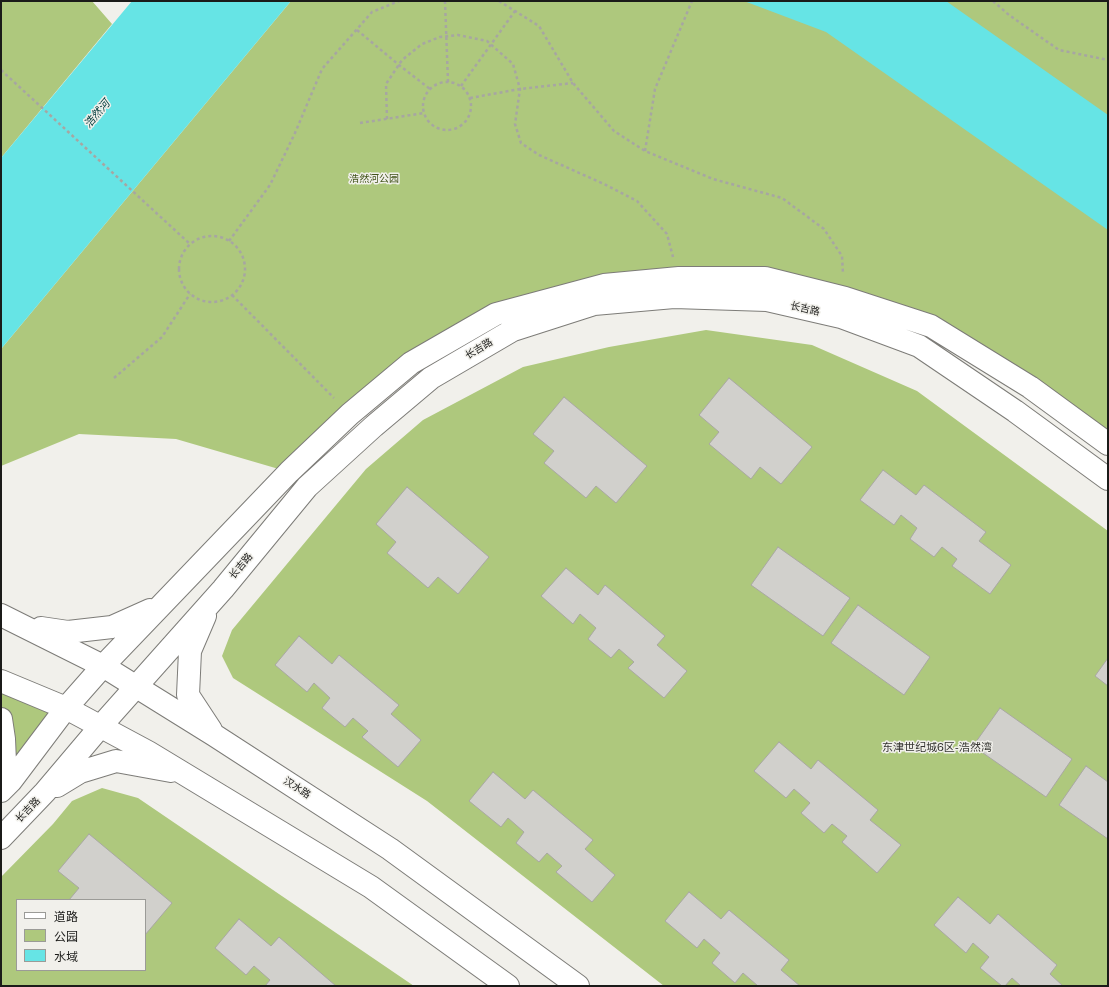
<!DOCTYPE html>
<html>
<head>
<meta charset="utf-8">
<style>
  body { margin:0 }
  #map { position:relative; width:1109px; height:987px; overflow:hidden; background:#f1f0eb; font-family:"Public Sans","Noto Sans SC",sans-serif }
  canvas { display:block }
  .frame { position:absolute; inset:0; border:2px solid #1b1b19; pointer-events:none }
  .legend { position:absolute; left:16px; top:899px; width:130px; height:72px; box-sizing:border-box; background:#f1f0eb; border:1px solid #9b9b97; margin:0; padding:5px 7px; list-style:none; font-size:12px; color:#1b1b19 }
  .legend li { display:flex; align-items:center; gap:8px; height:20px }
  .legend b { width:20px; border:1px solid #9b9b97 }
</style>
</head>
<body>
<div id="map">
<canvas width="1109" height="987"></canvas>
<div class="frame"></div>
<ul class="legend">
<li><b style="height:5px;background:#fff"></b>道路</li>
<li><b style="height:11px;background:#aec87d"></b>公园</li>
<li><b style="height:11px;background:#66e4e5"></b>水域</li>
</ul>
</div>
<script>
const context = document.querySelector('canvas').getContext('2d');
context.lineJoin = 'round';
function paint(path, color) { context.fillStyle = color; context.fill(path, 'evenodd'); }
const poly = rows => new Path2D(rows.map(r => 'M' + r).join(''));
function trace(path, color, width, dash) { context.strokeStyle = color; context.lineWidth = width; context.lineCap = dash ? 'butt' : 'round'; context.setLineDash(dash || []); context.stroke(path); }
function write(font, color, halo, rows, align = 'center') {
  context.font = font + ' "Public Sans","Noto Sans SC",sans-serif'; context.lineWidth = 3; context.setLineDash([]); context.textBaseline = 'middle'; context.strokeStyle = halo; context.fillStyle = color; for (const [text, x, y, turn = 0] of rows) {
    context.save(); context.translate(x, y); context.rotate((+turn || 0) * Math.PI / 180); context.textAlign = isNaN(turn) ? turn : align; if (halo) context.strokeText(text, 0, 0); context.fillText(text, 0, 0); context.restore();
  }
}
paint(poly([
  [1,1,92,1,112,24,1,158],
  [291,1,1108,1,1108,444,931,326,845,298,496,314,411,363,289,472,176,439,79,434,1,466,1,349],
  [706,330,812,345,917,391,1108,531,1108,986,664,986,427,801,233,678,222,656,232,630,366,469,423,420,523,367,609,347],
  [1,681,66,708,1,791],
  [102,788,138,798,414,986,1,986,1,877,53,824,72,801],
  [17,900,145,900,145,970,17,970]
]), '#aec87d');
paint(poly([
  [132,1,291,1,1,349,1,158],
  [744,1,946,1,1108,115,1108,230,826,32]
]), '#66e4e5');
const building = poly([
  [729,378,812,447,781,484,760,467,751,479,709,444,719,432,699,415,729,378],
  [564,397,647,466,616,503,596,486,586,498,544,463,554,451,533,434,564,397],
  [883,470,916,495,924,485,986,532,979,541,1011,565,990,594,952,566,957,559,942,547,934,557,910,539,917,528,901,515,894,525,860,500,883,470],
  [407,487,489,557,458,594,438,577,428,588,387,553,396,542,376,524,407,487],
  [778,547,850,598,823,636,751,585,778,547],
  [566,568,598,595,605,585,665,636,657,645,687,671,664,698,628,668,634,662,619,649,611,658,588,639,596,628,580,614,573,624,541,596,566,568],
  [858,605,930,657,904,695,831,643,858,605],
  [299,636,332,664,339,655,399,705,391,714,421,740,398,767,362,737,368,731,353,718,345,727,322,708,330,698,314,683,307,692,275,665,299,636],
  [1108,658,1108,686,1095,676,1108,658],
  [1000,708,1072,759,1046,797,973,746,1000,708],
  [779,742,811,769,818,760,878,810,870,820,901,845,877,873,842,842,847,836,832,824,824,833,801,813,810,803,794,789,786,798,754,771,779,742],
  [1086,766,1108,782,1108,839,1059,805,1086,766],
  [493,772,525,799,533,790,593,840,585,849,615,875,592,902,556,872,562,866,547,853,539,862,516,843,524,832,508,818,501,827,469,801,493,772],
  [89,834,172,903,145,935,145,900,69,900,79,888,58,871,89,834],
  [689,892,721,919,729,910,789,960,781,970,800,986,758,986,743,973,735,983,712,963,720,953,704,939,697,948,665,921,689,892],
  [958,897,990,924,998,914,1057,965,1050,974,1063,986,1021,986,1012,978,1005,986,1002,986,980,968,989,957,973,943,966,953,934,925,958,897],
  [239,919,271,946,279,937,336,986,265,986,270,980,254,966,246,975,215,948,239,919]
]);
paint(building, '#d1d0cc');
trace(building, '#a9a8a3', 1);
const secondary = poly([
  [1,615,103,666,214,735,390,849,578,986],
  [205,616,190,651,188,695,211,730],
  [41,628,68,632,112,627,150,610],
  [1,681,66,708,148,752,371,887,508,986],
  [1,719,4,739,6,786],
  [57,786,80,772,116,761,171,771],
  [1,791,11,781,66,708,103,666,289,472,350,414,411,363,496,314,604,285,679,278,765,278,845,298,931,326,1030,387,1108,444],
  [1,838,45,792,100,727,223,589,307,487,374,426,431,378,513,330,594,304,674,297,767,300,841,317,919,346,1015,411,1108,479]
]);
trace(secondary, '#7d7c78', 24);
trace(poly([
  [445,1,448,82],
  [499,1,539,26,573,83,614,131,645,151,713,179,782,198,824,229,842,256,843,274],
  [993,1,1009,15,1059,50,1108,60],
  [357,30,399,65,430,89],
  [1,70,190,244],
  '423 106a24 24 0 1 1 48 0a24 24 0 1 1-48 0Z',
  [461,86,515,11],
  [470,98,520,89,573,83],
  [387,119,386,84,402,60,422,44,440,37,458,35,487,41,513,64,520,89,515,124,521,143,539,155,604,184,637,201,667,234,673,257],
  [360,123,424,113],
  [645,151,655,89,692,1],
  '179 269a33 33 0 1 1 66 0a33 33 0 1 1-66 0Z',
  [229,241,270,185,295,133,322,69,372,12,399,1],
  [232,295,334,398],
  [114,378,162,337,190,294]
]), '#a7a6a2', 2.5, [3, 3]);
trace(secondary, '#fff', 22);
write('10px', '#415319', '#f1f0eb', [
  ["浩然河公园",374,179]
]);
write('10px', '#1b1b19', '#f1f0eb', [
  ["长吉路",805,309,13],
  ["长吉路",479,349,-31],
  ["长吉路",241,566,-50],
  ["汉水路",297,788,33],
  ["长吉路",28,810,-46]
]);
write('italic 11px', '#003c3d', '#f1f0eb', [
  ["浩然河",97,114,-50]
]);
write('11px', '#353531', '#f1f0eb', [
  ["东津世纪城6区-浩然湾",937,748]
]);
</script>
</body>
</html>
